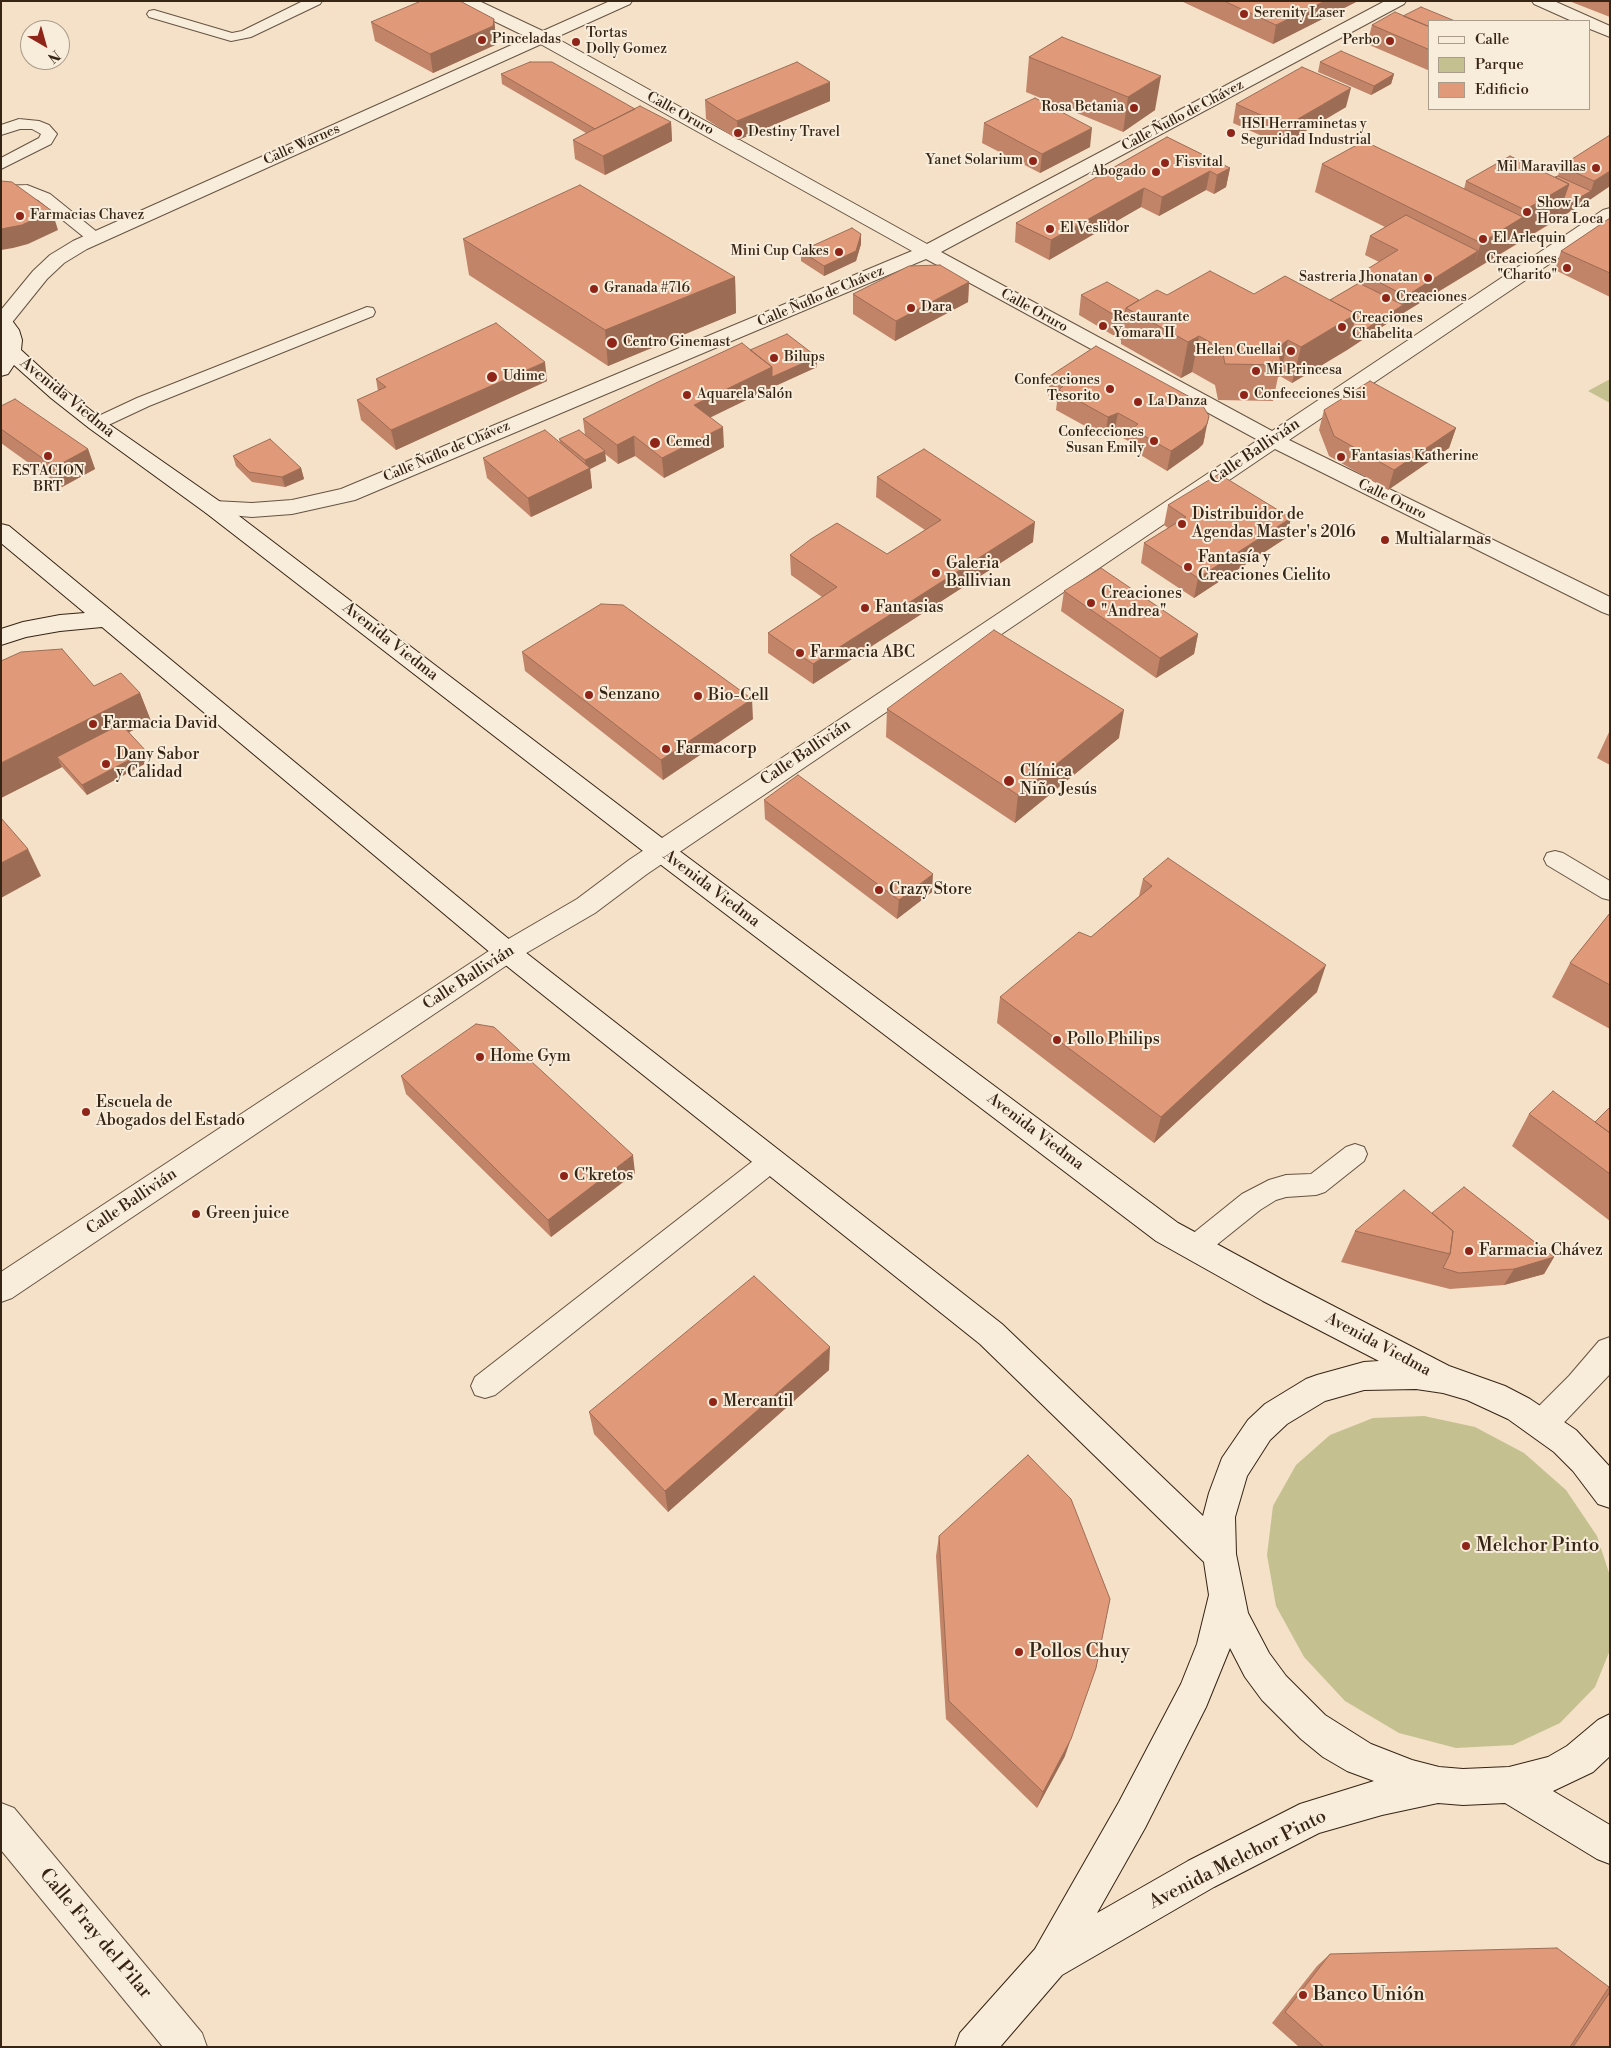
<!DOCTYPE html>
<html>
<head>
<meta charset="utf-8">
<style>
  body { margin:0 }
  #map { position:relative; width:1611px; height:2048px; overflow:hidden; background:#f4e1c8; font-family:"Libre Bodoni",serif }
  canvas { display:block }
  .frame { position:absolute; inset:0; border:2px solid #362414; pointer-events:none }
  .legend { position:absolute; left:1428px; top:20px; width:162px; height:90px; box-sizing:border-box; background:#f8ecdb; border:1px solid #aa9c8b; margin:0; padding:6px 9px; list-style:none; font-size:15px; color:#362414 }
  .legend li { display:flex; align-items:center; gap:10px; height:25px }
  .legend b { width:25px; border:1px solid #aa9c8b }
  .north { position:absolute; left:20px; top:20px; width:50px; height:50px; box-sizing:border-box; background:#f8ecdb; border:1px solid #aa9c8b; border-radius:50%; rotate:142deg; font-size:14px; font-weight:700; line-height:20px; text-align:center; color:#362414 }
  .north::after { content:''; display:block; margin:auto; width:18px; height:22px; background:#8f2418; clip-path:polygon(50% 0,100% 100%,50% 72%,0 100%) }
</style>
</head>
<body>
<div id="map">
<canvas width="1611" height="2048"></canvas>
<div class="frame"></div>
<ul class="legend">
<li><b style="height:6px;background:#f8ecdb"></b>Calle</li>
<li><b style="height:14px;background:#c4c090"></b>Parque</li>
<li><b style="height:14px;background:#e09a79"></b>Edificio</li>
</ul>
<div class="north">N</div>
</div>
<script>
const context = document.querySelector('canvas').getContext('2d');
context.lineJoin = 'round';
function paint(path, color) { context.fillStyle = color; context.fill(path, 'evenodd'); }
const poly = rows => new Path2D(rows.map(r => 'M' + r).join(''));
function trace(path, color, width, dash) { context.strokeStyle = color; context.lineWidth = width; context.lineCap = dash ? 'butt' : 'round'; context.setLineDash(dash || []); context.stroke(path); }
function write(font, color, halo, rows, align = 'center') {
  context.font = font + ' "Libre Bodoni",serif'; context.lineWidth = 4; context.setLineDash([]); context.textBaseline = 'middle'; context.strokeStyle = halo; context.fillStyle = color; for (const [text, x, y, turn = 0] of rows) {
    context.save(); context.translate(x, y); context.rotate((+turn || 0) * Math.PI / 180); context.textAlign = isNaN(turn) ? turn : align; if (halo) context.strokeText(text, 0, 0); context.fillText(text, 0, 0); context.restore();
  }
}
paint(poly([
  [1610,379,1610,403,1588,391],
  [1424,1416,1475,1427,1524,1453,1566,1490,1597,1536,1610,1576,1610,1650,1595,1687,1560,1723,1513,1745,1456,1748,1399,1733,1345,1701,1304,1657,1276,1606,1267,1555,1273,1506,1296,1465,1330,1435,1373,1418]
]), '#c4c090');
const service = poly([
  [303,1,322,1,320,4,251,37,231,41,149,17,147,14,149,11,154,10,232,33,242,31,303,1],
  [19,119,39,121,49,125,57,134,51,144,1,169,1,158,39,138,41,134,32,129,20,129,1,135,1,125,19,119],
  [27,185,50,194,102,236,104,239,102,242,90,242,38,200,25,195,1,196,1,186,27,185],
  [367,307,373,308,375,312,373,316,149,406,102,428,96,429,90,428,87,424,90,420,137,398,367,307],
  [1555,851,1563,853,1610,881,1610,900,1602,898,1547,865,1544,859,1547,853,1555,851],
  [1355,1144,1364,1147,1367,1154,1364,1161,1325,1192,1316,1195,1286,1197,1276,1200,1260,1210,1204,1255,1195,1258,1186,1255,1182,1247,1186,1239,1242,1194,1269,1180,1286,1175,1311,1174,1346,1147,1355,1144],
  [771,1150,780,1154,784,1161,780,1168,495,1395,485,1398,475,1395,471,1386,475,1377,762,1154,771,1150]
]);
const minor = poly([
  [457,1,479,1,547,33,927,244,1385,1,1406,1,1404,4,941,252,1272,431,1603,210,1610,208,1610,223,1289,440,1610,597,1610,615,1602,612,1275,449,647,874,595,913,516,959,12,1298,1,1302,1,1272,498,945,577,899,629,860,1258,440,926,259,355,500,292,514,252,517,206,513,203,508,206,503,214,501,252,503,292,500,341,489,912,251,535,41,459,4,457,1],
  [1532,1,1554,1,1610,26,1610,37,1590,29,1590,21,1572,21,1534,4,1532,1],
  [1610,1337,1610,1374,1553,1434,1542,1439,1531,1434,1526,1424,1531,1414,1569,1376,1599,1341,1610,1337],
  [1,1803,14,1808,202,2033,207,2047,163,2047,1,1850,1,1803]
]);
const tertiary = poly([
  [610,1,632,1,630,4,87,249,64,263,47,279,10,325,1,326,1,310,33,271,50,255,73,241,610,1]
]);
const secondary = poly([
  [1,313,8,315,19,330,22,340,21,350,65,390,103,420,222,503,670,844,1178,1223,1285,1281,1449,1366,1505,1386,1530,1399,1576,1430,1610,1467,1610,1508,1598,1504,1573,1471,1554,1452,1508,1419,1467,1400,1443,1393,1416,1389,1364,1390,1325,1401,1287,1424,1270,1440,1247,1476,1235,1517,1236,1554,1248,1613,1269,1653,1286,1676,1325,1715,1371,1744,1412,1760,1439,1767,1463,1769,1509,1767,1548,1757,1567,1746,1598,1720,1610,1714,1610,1756,1593,1772,1553,1791,1610,1825,1610,1864,1597,1859,1505,1803,1463,1805,1438,1803,1382,1815,1319,1833,1214,1887,1062,1975,1000,2047,955,2047,960,2033,1035,1949,1119,1802,1181,1684,1197,1644,1209,1595,1204,1562,980,1344,498,959,102,627,60,631,26,637,1,645,1,629,23,622,60,615,85,613,1,543,1,524,9,526,516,945,1002,1324,1203,1516,1209,1493,1222,1458,1248,1420,1265,1404,1306,1379,1317,1375,1364,1362,1379,1361,1263,1301,1156,1241,652,858,206,513,89,428,51,398,14,365,8,374,1,376,1,313],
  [1230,1648,1245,1677,1262,1700,1301,1739,1323,1757,1347,1771,1374,1781,1300,1804,1188,1861,1097,1913,1145,1828,1206,1707,1230,1648]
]);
trace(service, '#665341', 2);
trace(minor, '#665341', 2);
trace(tertiary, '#665341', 2);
trace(secondary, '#362414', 2);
paint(service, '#f8ecdb');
paint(minor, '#f8ecdb');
paint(tertiary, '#f8ecdb');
paint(secondary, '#f8ecdb');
paint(poly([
  [1181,1,1358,1,1273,44],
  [1569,1,1610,1,1610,17],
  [1403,16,1430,21,1430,71,1367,44,1372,25],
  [494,19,496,38,495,45,433,73,375,41,371,22],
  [1062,37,1155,110,1123,132,1026,92,1029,57],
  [1320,62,1394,74,1391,84,1371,95,1318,72],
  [501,74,635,109,671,122,672,141,605,175,575,159,573,140,586,133,502,84],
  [705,100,830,101,738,140,706,119],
  [1236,104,1346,107,1282,145,1233,123],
  [984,123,1090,147,1040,173,982,143],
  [1167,137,1230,168,1226,187,1214,194,1206,190,1159,216,1141,207,1049,260,1015,242,1016,223],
  [1322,164,1464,189,1466,181,1555,177,1558,176,1561,166,1610,186,1588,201,1400,315,1347,350,1292,383,1280,376,1278,377,1273,401,1218,400,1215,385,1192,372,1181,378,1121,344,1121,340,1079,315,1081,295,1139,300,1167,295,1254,294,1330,300,1359,283,1361,273,1379,262,1365,255,1370,236,1385,227,1315,192],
  [1610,218,1610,297,1555,270,1561,251],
  [463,239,735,277,736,313,608,366,469,275],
  [861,244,856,261,824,276,801,261,801,251],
  [969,282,968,302,895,341,853,314,853,294],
  [750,350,817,367,773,387,710,417,724,447,664,478,635,456,618,464,605,454,606,461,590,469,592,488,531,517,487,478,483,458,560,443,559,439,585,435,583,419],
  [1050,376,1205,436,1203,444,1198,449,1167,471,1129,448,1130,442,1114,433,1105,437,1056,410,1057,402,1048,395],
  [376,379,547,381,396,450,361,420,357,400,378,391],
  [1,406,88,449,95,469,62,487,1,443],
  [1324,410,1456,428,1449,448,1388,490,1329,456,1319,430],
  [233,456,301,468,304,479,285,487,252,482,236,466],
  [877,477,1033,542,813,684,768,653,768,633,822,597,791,575,790,555,887,554,925,530,876,497],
  [1168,505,1291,518,1286,538,1194,598,1141,563,1144,543,1168,528,1164,525],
  [1064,591,1198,634,1194,654,1156,678,1061,611],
  [522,652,753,719,663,780,525,671],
  [94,686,140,693,151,721,129,732,150,761,87,795,62,767,1,798],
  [887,709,1119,738,1015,823,886,737],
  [1610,730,1610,765,1597,758],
  [764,800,932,892,897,919,765,819],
  [1143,879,1317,992,1154,1143,997,1023,1000,997,1091,937,1139,896],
  [1610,913,1610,1029,1552,997,1570,963],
  [401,1076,635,1173,551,1237,406,1094],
  [1610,1107,1610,1221,1512,1146,1529,1114,1595,1122],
  [1432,1213,1554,1257,1544,1274,1504,1285,1450,1289,1341,1262,1355,1231],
  [829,1370,668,1512,594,1434,589,1412],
  [939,1536,1065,1756,1037,1808,946,1719,936,1556],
  [1330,1954,1610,1987,1610,2047,1299,2047,1272,2023,1317,1966]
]), '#c18468');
paint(poly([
  [1325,1,1358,1,1273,44,1276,25],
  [494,19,496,38,495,45,433,73,430,54],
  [1394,74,1391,84,1371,95,1374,86],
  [1161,76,1155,110,1123,132,1128,97],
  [830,82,830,101,738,140,737,121],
  [1351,88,1346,107,1282,145,1286,126],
  [671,122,672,141,605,175,603,156],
  [1092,128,1090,147,1040,173,1042,154],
  [1230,168,1226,187,1214,194,1217,175],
  [1210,171,1206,190,1159,216,1162,197],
  [1610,171,1610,186,1588,201,1557,219,1560,209,1591,191,1594,181],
  [1569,184,1557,219,1472,271,1481,243,1523,217,1525,210],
  [1144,188,1141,207,1049,260,1051,240],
  [52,211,58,230,28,244,13,248,1,250,1,229],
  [861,234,861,244,856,261,824,276,824,266],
  [1478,251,1472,271,1400,315,1406,296],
  [735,277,736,313,608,366,605,330],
  [969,282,968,302,895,341,896,321],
  [1403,305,1400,315,1347,350,1292,383,1301,347,1356,314],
  [1199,336,1192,372,1181,378,1188,342],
  [1288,340,1280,376,1278,377,1281,365,1278,347],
  [817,357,817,367,773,387,695,425,694,405,772,367],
  [545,362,547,381,396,450,391,430],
  [1118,413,1114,433,1105,437,1108,417],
  [1209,416,1203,444,1198,449,1167,471,1171,451],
  [723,427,724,447,664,478,662,458],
  [1456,428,1449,448,1388,490,1394,470],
  [634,436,635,456,618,464,617,445],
  [88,449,95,469,62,487,55,467],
  [605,451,606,461,590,469,592,488,531,517,528,498,586,470,585,460],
  [301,468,304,479,285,487,282,477],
  [1291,518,1286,538,1194,598,1198,578],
  [1035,522,1033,542,813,684,813,664],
  [1198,634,1194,654,1156,678,1160,658],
  [140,693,151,721,65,765,57,757,62,767,1,798,1,763],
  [752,699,753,719,663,780,661,760],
  [1124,710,1119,738,1015,823,1018,795],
  [146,751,150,761,87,795,82,785],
  [28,849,41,876,1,898,1,863],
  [933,874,932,892,897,919,899,900],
  [1326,965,1317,992,1154,1143,1161,1117],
  [633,1155,635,1173,551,1237,548,1220],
  [1554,1257,1544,1274,1504,1285,1514,1269],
  [830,1347,829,1370,668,1512,665,1491],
  [1071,1739,1065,1756,1037,1808,1043,1792]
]), '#9d6c55');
const building = poly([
  [421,1,460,1,494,19,493,26,430,54,371,22,421,1],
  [1224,1,1325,1,1276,25,1224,1],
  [1421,7,1455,21,1430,21,1430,27,1403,16,1421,7],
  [1395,12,1430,27,1430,50,1372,25,1395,12],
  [1062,37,1161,76,1128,97,1029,57,1062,37],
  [1341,51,1394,74,1374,86,1320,62,1341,51],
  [530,62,552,62,635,109,595,129,501,74,530,62],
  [797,62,830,82,737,121,705,100,797,62],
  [1302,67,1351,88,1286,126,1236,104,1302,67],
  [1035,98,1092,128,1042,154,984,123,1035,98],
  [640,106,671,122,603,156,573,140,640,106],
  [1610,135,1610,171,1594,181,1561,166,1610,135],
  [1167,137,1230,168,1217,175,1210,171,1162,197,1144,188,1051,240,1016,223,1167,137],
  [1364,141,1523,217,1481,243,1322,164,1364,141],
  [1510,156,1569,184,1525,210,1466,181,1510,156],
  [1558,176,1591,191,1560,209,1569,184,1555,177,1558,176],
  [1,181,12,182,52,211,22,225,1,229,1,181],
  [580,185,735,277,605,330,463,239,580,185],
  [1406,215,1478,251,1406,296,1361,273,1398,250,1370,236,1406,215],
  [1610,218,1610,273,1561,251,1610,218],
  [852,228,861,234,856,251,824,266,801,251,852,228],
  [940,265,969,282,896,321,853,294,909,266,940,265],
  [1210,271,1254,294,1285,276,1356,314,1301,347,1288,340,1278,347,1281,365,1225,364,1222,349,1199,336,1188,342,1126,308,1157,290,1167,295,1210,271],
  [1107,282,1139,300,1126,308,1124,321,1081,295,1107,282],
  [1359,283,1403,305,1349,340,1356,314,1330,300,1359,283],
  [496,323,545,362,391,430,357,400,386,387,376,379,496,323],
  [787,334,817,357,772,377,772,367,750,350,787,334],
  [742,343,772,367,694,405,723,427,662,458,634,436,617,445,583,419,660,381,742,343],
  [1096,346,1201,403,1209,416,1207,424,1202,430,1171,451,1132,429,1138,424,1118,413,1108,417,1059,390,1064,385,1050,376,1096,346],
  [1370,381,1456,428,1394,470,1334,436,1324,410,1370,381],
  [15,399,88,449,55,467,1,429,1,406,15,399],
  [545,430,590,468,528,498,483,458,545,430],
  [579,430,605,451,585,460,559,439,579,430],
  [270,439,301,468,282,477,249,472,233,456,270,439],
  [924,449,1035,522,813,664,768,633,837,587,790,555,811,539,837,523,887,554,941,520,877,477,924,449],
  [1219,474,1291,518,1198,578,1144,543,1186,517,1168,505,1219,474],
  [1101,568,1198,634,1160,658,1064,591,1101,568],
  [601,604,623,605,752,699,661,760,522,652,601,604],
  [994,630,1124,710,1018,795,887,709,994,630],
  [62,649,94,686,121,673,140,693,1,763,1,661,21,652,62,649],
  [121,724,146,751,82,785,57,757,121,724],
  [798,775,933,874,899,900,764,800,798,775],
  [1,818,28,849,1,863,1,818],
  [1168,858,1326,965,1161,1117,1000,997,1079,932,1091,937,1152,886,1143,879,1168,858],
  [1610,913,1610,985,1570,963,1610,913],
  [476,1024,494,1027,633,1155,548,1220,401,1076,476,1024],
  [1553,1091,1610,1133,1610,1174,1529,1114,1553,1091],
  [1610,1107,1610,1133,1595,1122,1610,1107],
  [1464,1187,1554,1257,1514,1269,1459,1273,1443,1268,1450,1254,1453,1231,1432,1213,1464,1187],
  [1404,1190,1453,1231,1450,1254,1355,1231,1404,1190],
  [754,1276,830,1347,665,1491,589,1412,754,1276],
  [1028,1455,1071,1499,1110,1599,1096,1668,1071,1739,1043,1792,949,1701,939,1536,1028,1455],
  [1557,1948,1609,1987,1570,2047,1324,2047,1285,2012,1330,1954,1557,1948],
  [1610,1992,1610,2047,1573,2047,1610,1992]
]);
paint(building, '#e09a79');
trace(building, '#9d6c55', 1);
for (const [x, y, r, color] of [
  [1244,14,5,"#8f2418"],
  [482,40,5,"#8f2418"],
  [1390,41,5,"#8f2418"],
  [576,42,5,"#8f2418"],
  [1134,108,5,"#8f2418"],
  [738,133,5,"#8f2418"],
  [1231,133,5,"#8f2418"],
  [1033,161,5,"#8f2418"],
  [1165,163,5,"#8f2418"],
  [1596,168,5,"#8f2418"],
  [1156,172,5,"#8f2418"],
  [1527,212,5,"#8f2418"],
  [20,216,5,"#8f2418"],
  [1050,229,5,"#8f2418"],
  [1483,239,5,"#8f2418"],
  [839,252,5,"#8f2418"],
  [1567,268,5,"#8f2418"],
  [1428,278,5,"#8f2418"],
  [594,289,5,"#8f2418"],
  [1386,298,5,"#8f2418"],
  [911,308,5,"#8f2418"],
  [1103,326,5,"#8f2418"],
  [1342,327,5,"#8f2418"],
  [612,343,6,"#8f2418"],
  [1291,351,5,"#8f2418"],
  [774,358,5,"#8f2418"],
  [1256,371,5,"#8f2418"],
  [492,377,6,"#8f2418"],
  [1110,389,5,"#8f2418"],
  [687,395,5,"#8f2418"],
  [1244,395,5,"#8f2418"],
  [1138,402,5,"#8f2418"],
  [1154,441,5,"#8f2418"],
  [655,443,6,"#8f2418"],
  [48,456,5,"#8f2418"],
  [1341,457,5,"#8f2418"],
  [1182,524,5,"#8f2418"],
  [1385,540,5,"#8f2418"],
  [1188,567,5,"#8f2418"],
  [936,573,5,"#8f2418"],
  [1091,603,5,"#8f2418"],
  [865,608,5,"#8f2418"],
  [800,653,5,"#8f2418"],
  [589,695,5,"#8f2418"],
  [698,696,5,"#8f2418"],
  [93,724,5,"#8f2418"],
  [666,749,5,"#8f2418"],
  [106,764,5,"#8f2418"],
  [1009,781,6,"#8f2418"],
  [879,890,5,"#8f2418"],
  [1057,1040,5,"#8f2418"],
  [480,1057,5,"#8f2418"],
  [86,1112,5,"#8f2418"],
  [564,1176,5,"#8f2418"],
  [196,1214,5,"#8f2418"],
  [1469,1251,5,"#8f2418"],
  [713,1402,5,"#8f2418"],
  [1466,1546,5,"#8f2418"],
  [1019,1652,5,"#8f2418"],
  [1303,1995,5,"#8f2418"]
]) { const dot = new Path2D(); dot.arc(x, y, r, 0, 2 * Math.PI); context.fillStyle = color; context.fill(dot); trace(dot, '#f8ecdb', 2); }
write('14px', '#362414', '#f8ecdb', [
  ["Serenity Laser",1254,14],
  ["Tortas",586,34],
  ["Dolly Gomez",586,50],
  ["Pinceladas",492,40],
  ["Perbo",1380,41,"right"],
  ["Rosa Betania",1124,108,"right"],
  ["HSI Herraminetas y",1241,125],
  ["Seguridad Industrial",1241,141],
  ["Destiny Travel",748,133],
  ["Yanet Solarium",1023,161,"right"],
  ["Fisvital",1175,163],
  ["Mil Maravillas",1586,168,"right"],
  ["Abogado",1146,172,"right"],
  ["Show La",1537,204],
  ["Hora Loca",1537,220],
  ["Farmacias Chavez",30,216],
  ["El Veslidor",1060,229],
  ["El Arlequin",1493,239],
  ["Mini Cup Cakes",829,252,"right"],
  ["Creaciones",1557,260,"right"],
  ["\"Charito\"",1557,276,"right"],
  ["Sastreria Jhonatan",1418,278,"right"],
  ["Granada #716",604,289],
  ["Creaciones",1396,298],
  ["Dara",921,308],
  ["Restaurante",1113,318],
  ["Yomara II",1113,334],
  ["Creaciones",1352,319],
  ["Chabelita",1352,335],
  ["Centro Ginemast",623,343],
  ["Helen Cuellai",1281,351,"right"],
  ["Bilups",784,358],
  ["Mi Princesa",1266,371],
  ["Udime",503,377],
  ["Confecciones",1100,381,"right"],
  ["Tesorito",1100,397,"right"],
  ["Aquarela Salón",697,395],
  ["Confecciones Sisi",1254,395],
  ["La Danza",1148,402],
  ["Confecciones",1144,433,"right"],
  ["Susan Emily",1144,449,"right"],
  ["Cemed",666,443],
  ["Fantasias Katherine",1351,457],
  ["ESTACION",48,472,"center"],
  ["BRT",48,488,"center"]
], 'left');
write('14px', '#362414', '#f8ecdb', [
  ["Calle Oruro",680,114,29],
  ["Calle Ñuflo de Chávez",1183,116,-28],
  ["Calle Warnes",302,145,-24],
  ["Calle Ñuflo de Chávez",821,297,-23],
  ["Calle Oruro",1034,311,29],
  ["Calle Ñuflo de Chávez",447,452,-23],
  ["Calle Oruro",1392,500,26]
]);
write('16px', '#362414', '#f8ecdb', [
  ["Avenida Viedma",67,398,39],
  ["Calle Ballivián",1255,452,-34],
  ["Avenida Viedma",390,642,38],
  ["Calle Ballivián",806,753,-34],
  ["Avenida Viedma",711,889,37],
  ["Calle Ballivián",469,978,-33],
  ["Avenida Viedma",1035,1132,37],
  ["Calle Ballivián",132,1202,-34],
  ["Avenida Viedma",1378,1345,28]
]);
write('16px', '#362414', '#f8ecdb', [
  ["Distribuidor de",1192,515],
  ["Agendas Master's 2016",1192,533],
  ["Multialarmas",1395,540],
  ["Fantasía y",1198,558],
  ["Creaciones Cielito",1198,576],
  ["Galeria",946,564],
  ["Ballivian",946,582],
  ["Creaciones",1101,594],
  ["\"Andrea\"",1101,612],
  ["Fantasias",875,608],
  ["Farmacia ABC",810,653],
  ["Senzano",599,695],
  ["Bio-Cell",708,696],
  ["Farmacia David",103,724],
  ["Farmacorp",676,749],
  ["Dany Sabor",116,755],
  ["y Calidad",116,773],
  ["Clínica",1020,772],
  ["Niño Jesús",1020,790],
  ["Crazy Store",889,890],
  ["Pollo Philips",1067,1040],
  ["Home Gym",490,1057],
  ["Escuela de",96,1103],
  ["Abogados del Estado",96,1121],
  ["C'kretos",574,1176],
  ["Green juice",206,1214],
  ["Farmacia Chávez",1479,1251],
  ["Mercantil",723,1402]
], 'left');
write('19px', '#362414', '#f8ecdb', [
  ["Melchor Pinto",1476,1546],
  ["Pollos Chuy",1029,1652],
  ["Banco Unión",1313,1995]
], 'left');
write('19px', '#362414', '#f8ecdb', [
  ["Avenida Melchor Pinto",1238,1860,-27],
  ["Calle Fray del Pilar",95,1934,50]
]);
</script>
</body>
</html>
